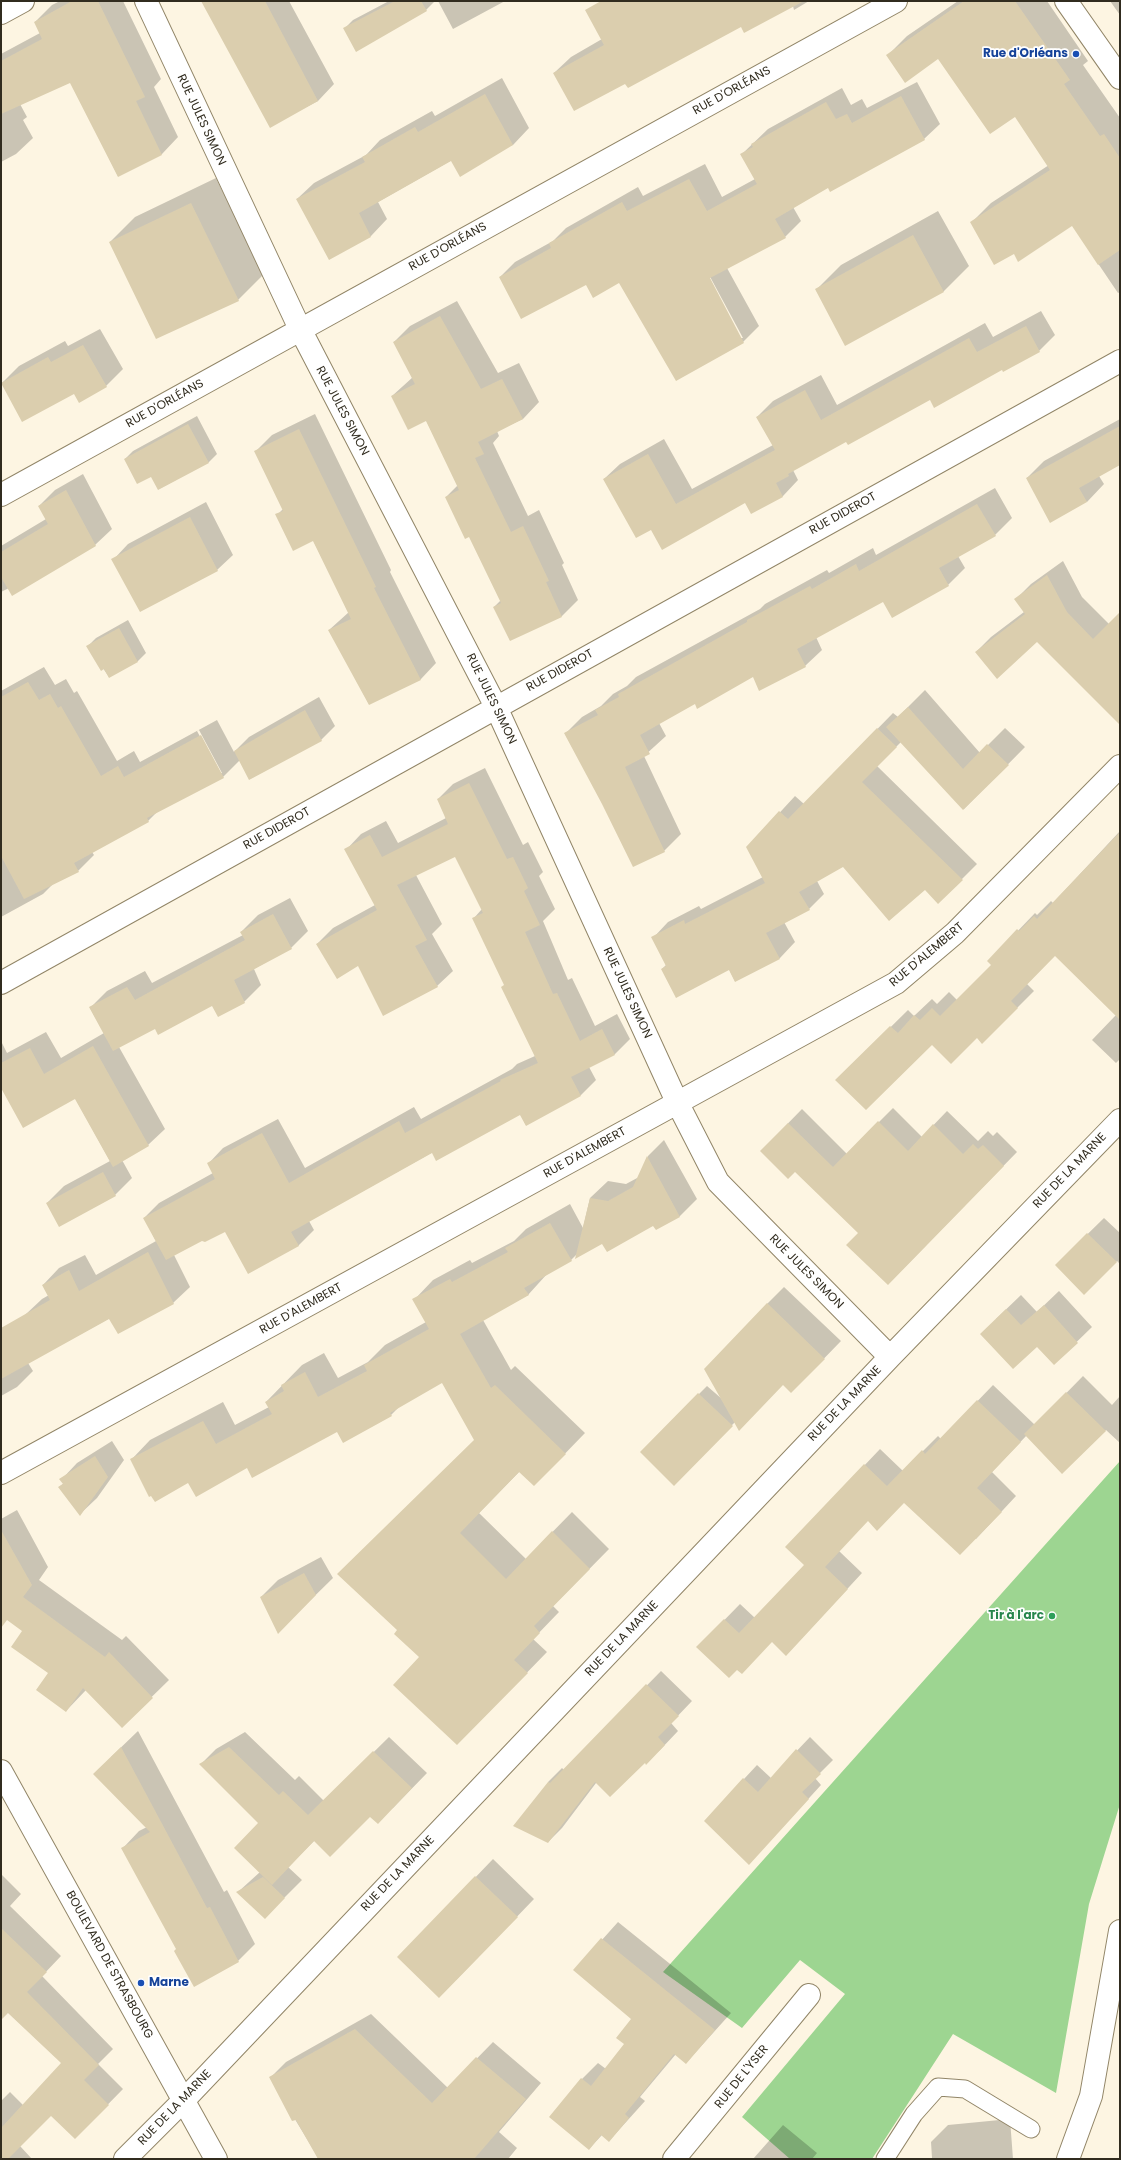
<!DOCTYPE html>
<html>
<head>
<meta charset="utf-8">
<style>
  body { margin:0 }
  #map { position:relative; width:1121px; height:2160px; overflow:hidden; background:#fdf5e2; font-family:Poppins,sans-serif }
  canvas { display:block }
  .frame { position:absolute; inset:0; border:2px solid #312c1f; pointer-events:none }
</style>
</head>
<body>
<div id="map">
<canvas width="1121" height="2160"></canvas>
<div class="frame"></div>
</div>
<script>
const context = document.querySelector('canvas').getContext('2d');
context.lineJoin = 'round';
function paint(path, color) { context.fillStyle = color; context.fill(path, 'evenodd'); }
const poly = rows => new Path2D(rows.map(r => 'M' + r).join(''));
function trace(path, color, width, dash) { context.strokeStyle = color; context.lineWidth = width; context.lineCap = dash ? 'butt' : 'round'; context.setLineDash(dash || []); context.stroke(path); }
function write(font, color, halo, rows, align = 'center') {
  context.font = font + ' Poppins,sans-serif'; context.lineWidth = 3.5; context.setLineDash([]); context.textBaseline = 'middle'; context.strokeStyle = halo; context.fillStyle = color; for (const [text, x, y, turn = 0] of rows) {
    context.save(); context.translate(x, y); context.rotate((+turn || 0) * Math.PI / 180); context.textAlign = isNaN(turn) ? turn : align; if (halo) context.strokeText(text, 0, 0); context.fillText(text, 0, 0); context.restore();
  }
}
paint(poly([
  [1120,1461,1120,1804,1089,1904,1056,2093,953,2034,872,2159,790,2159,742,2117,845,1994,800,1960,742,2028,663,1972]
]), '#9dd591');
paint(poly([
  [60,1,123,1,161,79,154,87,178,137,162,154,118,176,71,82,20,104,27,117,23,120,33,138,16,154,1,162,1,54,40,33,35,22,52,5],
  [202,1,289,1,334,84,318,101,270,126],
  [389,1,434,2,426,10,345,28,353,20],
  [438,1,505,1,453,29],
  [614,1,809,1,794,10,793,6,741,25,626,82,554,73,571,57,602,39],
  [958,1,1047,1,1088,61,1083,65,1120,118,1120,292,1118,293,1072,225,1015,253,972,222,991,203,1049,165,1015,116,939,58,888,55,907,36],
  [1110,1,1120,1,1120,15],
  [502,78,529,128,513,145,452,160,378,202,387,219,371,236,329,258,297,199,314,183,366,155,380,140,432,111,435,116],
  [917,82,940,124,924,139,828,187,793,207,801,221,785,237,727,268,759,326,743,342,620,282,586,283,500,277,515,262,553,241,566,228,638,187,643,196,705,164,722,197,755,179,742,154,768,129,842,88,851,105,862,99,867,108],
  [708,273,743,338,740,338,706,274],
  [216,178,263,275,238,300,110,242,135,217],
  [938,211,969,266,944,291,846,344,816,290,841,265],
  [457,301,498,373,519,363,539,402,523,419,497,431,499,436,493,443,528,516,539,510,564,563,562,565,578,600,562,616,510,640,494,607,501,600,469,535,446,497,458,485,426,420,392,396,413,377,394,342,410,326],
  [1041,311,1055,335,1039,351,1003,370,1002,368,930,399,847,440,793,470,798,480,783,496,752,512,746,502,651,529,604,479,620,464,664,439,692,489,773,445,757,417,773,401,821,375,837,405,985,323,993,337],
  [100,329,123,369,106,386,74,392,2,383,19,366,65,341,68,346],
  [315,414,391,570,390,572,436,663,421,679,369,704,329,630,349,612,313,540,277,515,283,509,256,451,272,435],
  [197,416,217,454,209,462,159,489,152,476,125,459,133,451],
  [1120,419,1120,464,1099,476,1104,484,1087,502,1027,478,1044,461],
  [83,474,112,529,95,545,1,592,1,546,46,519,39,506,55,490],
  [995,488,1012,518,995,535,958,556,965,568,948,585,883,600,816,637,822,650,805,666,753,676,695,703,659,723,666,736,644,756,681,834,664,851,603,803,565,734,582,717,601,706,613,694,627,686,636,677,760,609,765,604,827,570,829,573,873,548,876,555],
  [206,502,233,555,217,570,113,560,128,544],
  [1063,561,1082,597,1109,624,1120,613,1120,680,1037,640,976,652,991,637,1024,612,1016,599,1031,584],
  [128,620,146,653,138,661,109,677,88,646,96,638],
  [44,667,55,685,66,679,74,693,77,691,117,761,134,751,140,762,217,720,234,752,249,737,319,697,335,726,321,740,250,779,240,760,223,777,158,811,148,821,92,852,94,855,78,871,55,882,43,894,1,917,1,691],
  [199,730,222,773,220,773,197,731],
  [925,690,980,753,1005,728,1025,747,964,809,901,742,877,766,977,864,938,903,925,888,843,865,817,881,824,894,809,909,784,922,795,942,780,958,735,981,729,969,662,969,666,965,653,938,668,922,699,906,701,909,763,877,748,847,795,796,804,804,893,713,898,717],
  [485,768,523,845,528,842,543,872,539,876,555,909,543,921,568,980,572,978,595,1026,617,1014,630,1039,615,1054,589,1067,596,1080,581,1095,526,1125,520,1114,433,1152,309,1221,314,1230,298,1246,226,1231,202,1240,174,1255,190,1287,173,1303,110,1318,28,1363,33,1371,17,1387,1,1396,1,1331,25,1315,42,1299,49,1295,43,1285,59,1268,85,1255,96,1275,156,1241,144,1218,159,1203,213,1173,208,1164,223,1148,278,1119,305,1168,414,1107,421,1119,512,1069,517,1064,535,1056,505,984,474,918,482,909,455,855,416,875,442,924,432,934,453,971,437,986,358,965,317,944,333,928,375,905,346,850,361,834,386,821,398,843,446,818,438,799,453,784],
  [1120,831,1120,1059,1116,1063,1092,1040,1116,1015,1055,954,1026,983,1034,991,982,1043,977,1037,932,1044,837,1080,908,1010,914,1016,932,999,937,1004,949,992,957,1000,993,965,989,961,1035,913,1037,915,1051,901,1053,903],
  [290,898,308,931,291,948,254,969,261,985,244,1002,212,1005,155,1027,119,1047,165,1129,148,1145,122,1160,132,1178,115,1195,47,1203,64,1186,110,1161,75,1098,1,1086,1,1041,7,1053,46,1032,61,1058,104,1033,90,1008,107,991,145,971,152,983,243,935,241,932,258,915],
  [893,1108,922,1137,947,1111,978,1141,988,1131,993,1136,997,1132,1017,1152,902,1270,859,1233,795,1171,761,1151,802,1109,847,1154],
  [664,1140,697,1199,680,1216,656,1229,653,1225,603,1242,577,1254,571,1260,547,1274,528,1295,483,1320,511,1370,515,1366,585,1433,554,1465,520,1471,479,1513,526,1559,572,1512,609,1549,553,1606,559,1612,533,1639,547,1652,477,1724,398,1630,475,1440,442,1382,400,1406,391,1415,337,1430,248,1467,189,1482,131,1460,150,1440,223,1402,235,1425,269,1407,266,1402,302,1365,324,1353,338,1378,368,1362,385,1345,426,1322,414,1300,433,1280,470,1260,472,1263,514,1241,526,1229,570,1204,583,1228,590,1198,608,1181,626,1184,639,1177,648,1156],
  [1104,1218,1120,1233,1120,1264,1117,1261,1084,1293,1056,1265],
  [784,1287,841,1341,808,1375,783,1384,735,1422,674,1484,641,1452,707,1386,722,1399,767,1304],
  [1059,1291,1092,1327,1054,1364,1037,1345,996,1319,1021,1295,1037,1312],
  [1083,1376,1112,1405,1120,1396,1120,1443,1106,1430,1062,1473,1027,1435,992,1472,1016,1496,976,1539,904,1502,868,1520,839,1551,862,1573,801,1639,698,1647,740,1604,755,1618,806,1565,787,1547,880,1449,903,1471,938,1436,941,1439,993,1385,1035,1425],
  [112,1441,124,1460,97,1498,80,1514,59,1487,64,1483,61,1480,77,1463],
  [17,1510,48,1567,39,1580,122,1640,126,1636,169,1680,122,1726,86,1690,66,1711,49,1673,1,1591,1,1519],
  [321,1557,333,1578,278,1632,261,1597,278,1580],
  [661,1671,692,1701,671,1723,678,1731,660,1750,645,1762,596,1783,562,1828,548,1842,548,1782,562,1768,564,1770],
  [138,1731,224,1892,227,1890,255,1944,238,1961,177,1949,123,1848,139,1831,147,1827,111,1757],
  [245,1732,295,1780,299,1776,324,1801,389,1737,427,1773,393,1808,370,1815,315,1840,288,1867,302,1880,265,1917,238,1892,260,1872,260,1823,201,1764,216,1749],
  [810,1737,833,1760,815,1778,821,1785,749,1864,705,1821,757,1765,771,1778],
  [493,1859,534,1899,456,1980,399,1957],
  [1,1874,21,1894,10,1906,61,1956,42,1976,113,2049,98,2064,123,2089,75,2138,51,2114,20,2146,32,2159,1,2159,1,2101,10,2092,23,2105,62,2063,1,2006],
  [618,1922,731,2013,686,2063,676,2054,640,2097,645,2101,609,2141,602,2135,589,2149,582,2079,598,2063,606,2069,625,2044,633,2019,575,1970],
  [371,2014,448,2088,493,2042,541,2083,499,2132,517,2148,508,2159,319,2159,270,2078,286,2062],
  [1010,2119,1013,2159,916,2159,932,2158,931,2142,948,2125],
  [783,2125,817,2153,812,2159,753,2159]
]), '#0003');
paint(poly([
  [72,1,98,1,145,97,136,101,162,155,118,177,70,83,1,114,1,61,42,39,34,22],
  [201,1,265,1,318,101,270,128],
  [395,1,421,1,427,11,356,52,343,28],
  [601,1,804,1,744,33,741,27,628,88,625,84,574,111,553,73,604,45,585,10],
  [964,1,1015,1,1070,80,1064,84,1100,136,1104,134,1120,158,1120,250,1098,265,1072,226,1018,262,1014,254,994,265,970,222,1050,170,1015,117,990,134,938,59,905,83,886,55],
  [485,94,513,145,460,177,451,161,359,213,371,237,329,260,296,199,365,162,362,157,415,127,418,132],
  [901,96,925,140,830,192,828,188,775,219,786,238,710,278,744,343,676,381,619,283,593,298,586,285,521,319,499,277,551,248,549,243,622,202,627,211,689,179,707,211,757,184,740,154,753,147,751,144,826,102,836,119,847,114,852,123],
  [191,203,239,301,156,339,109,242],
  [913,235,944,292,845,346,815,289],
  [440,316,481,389,502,379,523,419,478,442,484,454,475,458,511,532,523,526,549,581,546,582,562,617,510,641,493,607,501,603,469,537,465,539,445,497,459,490,426,421,408,430,391,396,415,384,393,342],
  [1026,326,1040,352,1003,372,1002,370,934,408,930,400,848,445,846,442,788,474,789,476,776,483,783,497,751,514,745,503,662,550,651,530,636,538,603,479,648,454,676,504,775,450,756,417,805,390,821,420,969,338,977,352],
  [83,345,107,387,79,403,74,394,22,422,1,383,48,357,51,362],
  [188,424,209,463,158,490,151,477,137,484,124,459],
  [1120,426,1120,465,1079,488,1087,502,1050,523,1026,478],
  [299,429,376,587,374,588,421,680,369,705,328,630,351,619,313,541,293,551,275,514,283,511,254,451],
  [66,490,96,546,12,596,1,577,1,552,48,524,38,506],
  [977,504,996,536,939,568,949,586,892,618,883,602,797,649,806,667,759,691,753,677,697,709,695,704,640,735,650,754,625,767,665,852,633,867,602,804,564,733,598,715,595,710,619,697,618,694,747,622,747,620,810,586,812,589,856,564,859,571],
  [190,517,218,571,140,612,111,559],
  [1047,575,1067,612,1093,639,1120,612,1120,725,1037,642,997,679,975,652,1025,614,1014,599],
  [119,628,138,662,109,678,104,669,101,671,86,646],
  [28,682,39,700,50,694,58,708,61,706,101,776,118,766,124,777,201,735,224,778,147,818,149,822,74,863,79,872,24,899,1,856,1,697],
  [908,707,963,769,987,744,1009,765,963,810,886,727],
  [305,710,322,741,249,780,234,751],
  [877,728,897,747,862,782,963,880,938,904,925,890,889,921,843,867,799,892,810,910,766,933,780,959,735,982,729,970,676,998,661,969,666,966,651,937,684,920,685,924,765,883,746,847,779,811,788,819],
  [469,783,507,859,513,857,528,888,524,891,540,925,525,932,553,994,557,993,580,1041,602,1029,615,1055,571,1077,581,1096,526,1126,520,1115,436,1161,432,1153,291,1232,299,1246,248,1274,225,1232,205,1242,202,1241,166,1260,143,1218,215,1179,207,1163,262,1133,289,1183,399,1121,405,1133,501,1081,500,1080,538,1063,501,987,504,985,472,918,483,913,455,857,397,885,427,940,415,946,438,987,383,1016,358,966,337,979,316,944,377,910,344,849,370,835,382,857,448,824,437,799],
  [1120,832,1120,1020,1055,956,1011,1001,1018,1008,982,1044,977,1038,951,1064,932,1045,866,1110,835,1080,890,1026,898,1033,914,1015,920,1020,932,1008,940,1016,991,965,987,961,1017,929,1019,931,1034,916,1037,919],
  [273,914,292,949,234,980,245,1003,218,1017,212,1006,158,1035,155,1029,113,1051,89,1007,127,987,135,1000,245,940,240,932],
  [93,1046,149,1146,113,1167,75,1099,23,1128,1,1088,1,1063,30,1048,44,1074],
  [878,1121,908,1151,933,1124,963,1154,973,1144,978,1149,983,1145,1004,1166,888,1285,846,1245,858,1233,795,1172,788,1179,760,1151,788,1123,833,1167],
  [647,1156,680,1217,656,1230,653,1226,607,1252,602,1244,575,1259,590,1198,608,1201,633,1187],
  [103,1172,116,1196,59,1227,46,1203],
  [550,1223,572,1261,524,1288,529,1295,460,1334,491,1388,495,1385,566,1454,534,1486,519,1472,460,1533,506,1579,552,1531,590,1569,534,1626,540,1633,514,1660,528,1673,457,1745,393,1685,419,1657,394,1634,397,1630,337,1574,474,1440,442,1383,390,1413,392,1416,343,1443,337,1432,252,1478,247,1468,196,1497,188,1483,155,1502,151,1496,149,1497,130,1459,203,1421,216,1444,272,1414,265,1402,284,1391,281,1385,305,1372,318,1397,367,1371,364,1365,429,1329,412,1299,450,1279,452,1282,508,1252,505,1248],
  [1087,1233,1117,1262,1084,1295,1055,1265],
  [148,1252,174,1304,118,1334,109,1319,1,1379,1,1328,50,1300,42,1285,69,1270,79,1291],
  [767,1303,825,1359,791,1393,783,1385,739,1431,704,1369],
  [1044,1305,1078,1343,1054,1365,1037,1347,1013,1369,980,1334,1006,1309,1021,1325],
  [1066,1392,1106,1431,1062,1474,1024,1434],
  [698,1393,733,1426,674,1486,640,1452],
  [977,1400,1021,1442,977,1488,1002,1512,960,1555,904,1503,877,1531,868,1521,825,1567,848,1589,786,1656,772,1642,742,1674,737,1670,729,1678,696,1647,724,1619,739,1633,804,1565,785,1547,864,1464,887,1486,922,1450,925,1454],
  [95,1456,108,1477,80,1516,58,1487,63,1484,59,1479],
  [1,1530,32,1585,23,1597,105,1657,109,1652,153,1698,122,1728,83,1688,66,1712,36,1690,48,1673,11,1647,22,1631,7,1620,1,1628],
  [304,1573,316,1595,278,1634,260,1597],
  [646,1684,679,1716,658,1737,665,1745,646,1765,645,1763,610,1797,595,1782,548,1843,513,1826,548,1782,550,1783],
  [121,1747,207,1908,210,1907,239,1962,194,1987,174,1951,176,1949,121,1848,150,1832,93,1774],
  [229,1747,279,1795,283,1791,308,1815,373,1751,412,1788,378,1824,370,1817,330,1857,314,1841,272,1885,234,1848,258,1823,199,1764],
  [796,1749,821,1774,802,1792,809,1799,749,1865,704,1821,743,1778,758,1792],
  [475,1876,518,1917,439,1998,397,1957],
  [263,1877,285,1898,265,1919,236,1892],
  [1,1928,47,1972,27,1992,99,2065,84,2080,109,2105,75,2139,51,2116,8,2159,1,2159,1,2128,61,2063,8,2013,1,2020],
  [601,1938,715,2030,686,2064,674,2054,625,2114,629,2118,609,2142,601,2135,589,2150,549,2117,581,2078,591,2086,624,2044,616,2038,631,2019,573,1970],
  [355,2029,432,2103,476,2057,526,2099,474,2159,318,2159,296,2120,292,2121,269,2077]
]), '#dbceae');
const service = poly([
  [885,2159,914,2114,938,2087,965,2089,1031,2129]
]);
const minor = poly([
  [146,1,300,329,496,707,677,1102,718,1182,890,1357],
  [1,13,23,1],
  [1,495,896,1],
  [1,983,1120,361],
  [1,1473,896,983,955,933,1120,766],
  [1,1771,216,2159],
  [125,2159,184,2100,890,1357,1120,1120],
  [674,2159,809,1995]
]);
const tertiary = poly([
  [1066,1,1120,78],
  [1068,2159,1091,2096,1120,1931]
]);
trace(service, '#918567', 19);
trace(minor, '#918567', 24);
trace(tertiary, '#918567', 24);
trace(service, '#fff', 17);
trace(minor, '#fff', 22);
trace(tertiary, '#fff', 22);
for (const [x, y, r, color] of [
  [1076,54,4,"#1a4fb4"],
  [1052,1616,4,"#2e9e5b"],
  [141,1983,4,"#1a4fb4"]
]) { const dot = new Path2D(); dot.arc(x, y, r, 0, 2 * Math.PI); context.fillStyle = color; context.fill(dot); trace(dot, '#fff', 1.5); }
write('bold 12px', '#164399', '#fff', [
  ["Rue d'Orléans",1068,54],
  ["Marne",149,1983,"left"]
], 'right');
write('12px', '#312c1f', '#fff', [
  ["RUE D'ORLÉANS",732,91,-29],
  ["RUE JULES SIMON",201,120,65],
  ["RUE D'ORLÉANS",448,247,-29],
  ["RUE D'ORLÉANS",165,404,-29],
  ["RUE JULES SIMON",342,411,62],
  ["RUE DIDEROT",843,514,-29],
  ["RUE DIDEROT",560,671,-29],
  ["RUE JULES SIMON",491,699,64],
  ["RUE DIDEROT",277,829,-29],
  ["RUE D'ALEMBERT",927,955,-40],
  ["RUE JULES SIMON",627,993,65],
  ["RUE D'ALEMBERT",585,1153,-29],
  ["RUE DE LA MARNE",1070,1171,-46],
  ["RUE JULES SIMON",806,1272,45],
  ["RUE D'ALEMBERT",301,1309,-29],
  ["RUE DE LA MARNE",845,1404,-46],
  ["RUE DE LA MARNE",622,1639,-46],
  ["RUE DE LA MARNE",398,1874,-46],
  ["BOULEVARD DE STRASBOURG",109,1965,61],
  ["RUE DE L'YSER",742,2077,-51],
  ["RUE DE LA MARNE",175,2108,-46]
]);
write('bold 12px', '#27864d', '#fff', [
  ["Tir à l'arc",1044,1616]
], 'right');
</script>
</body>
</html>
